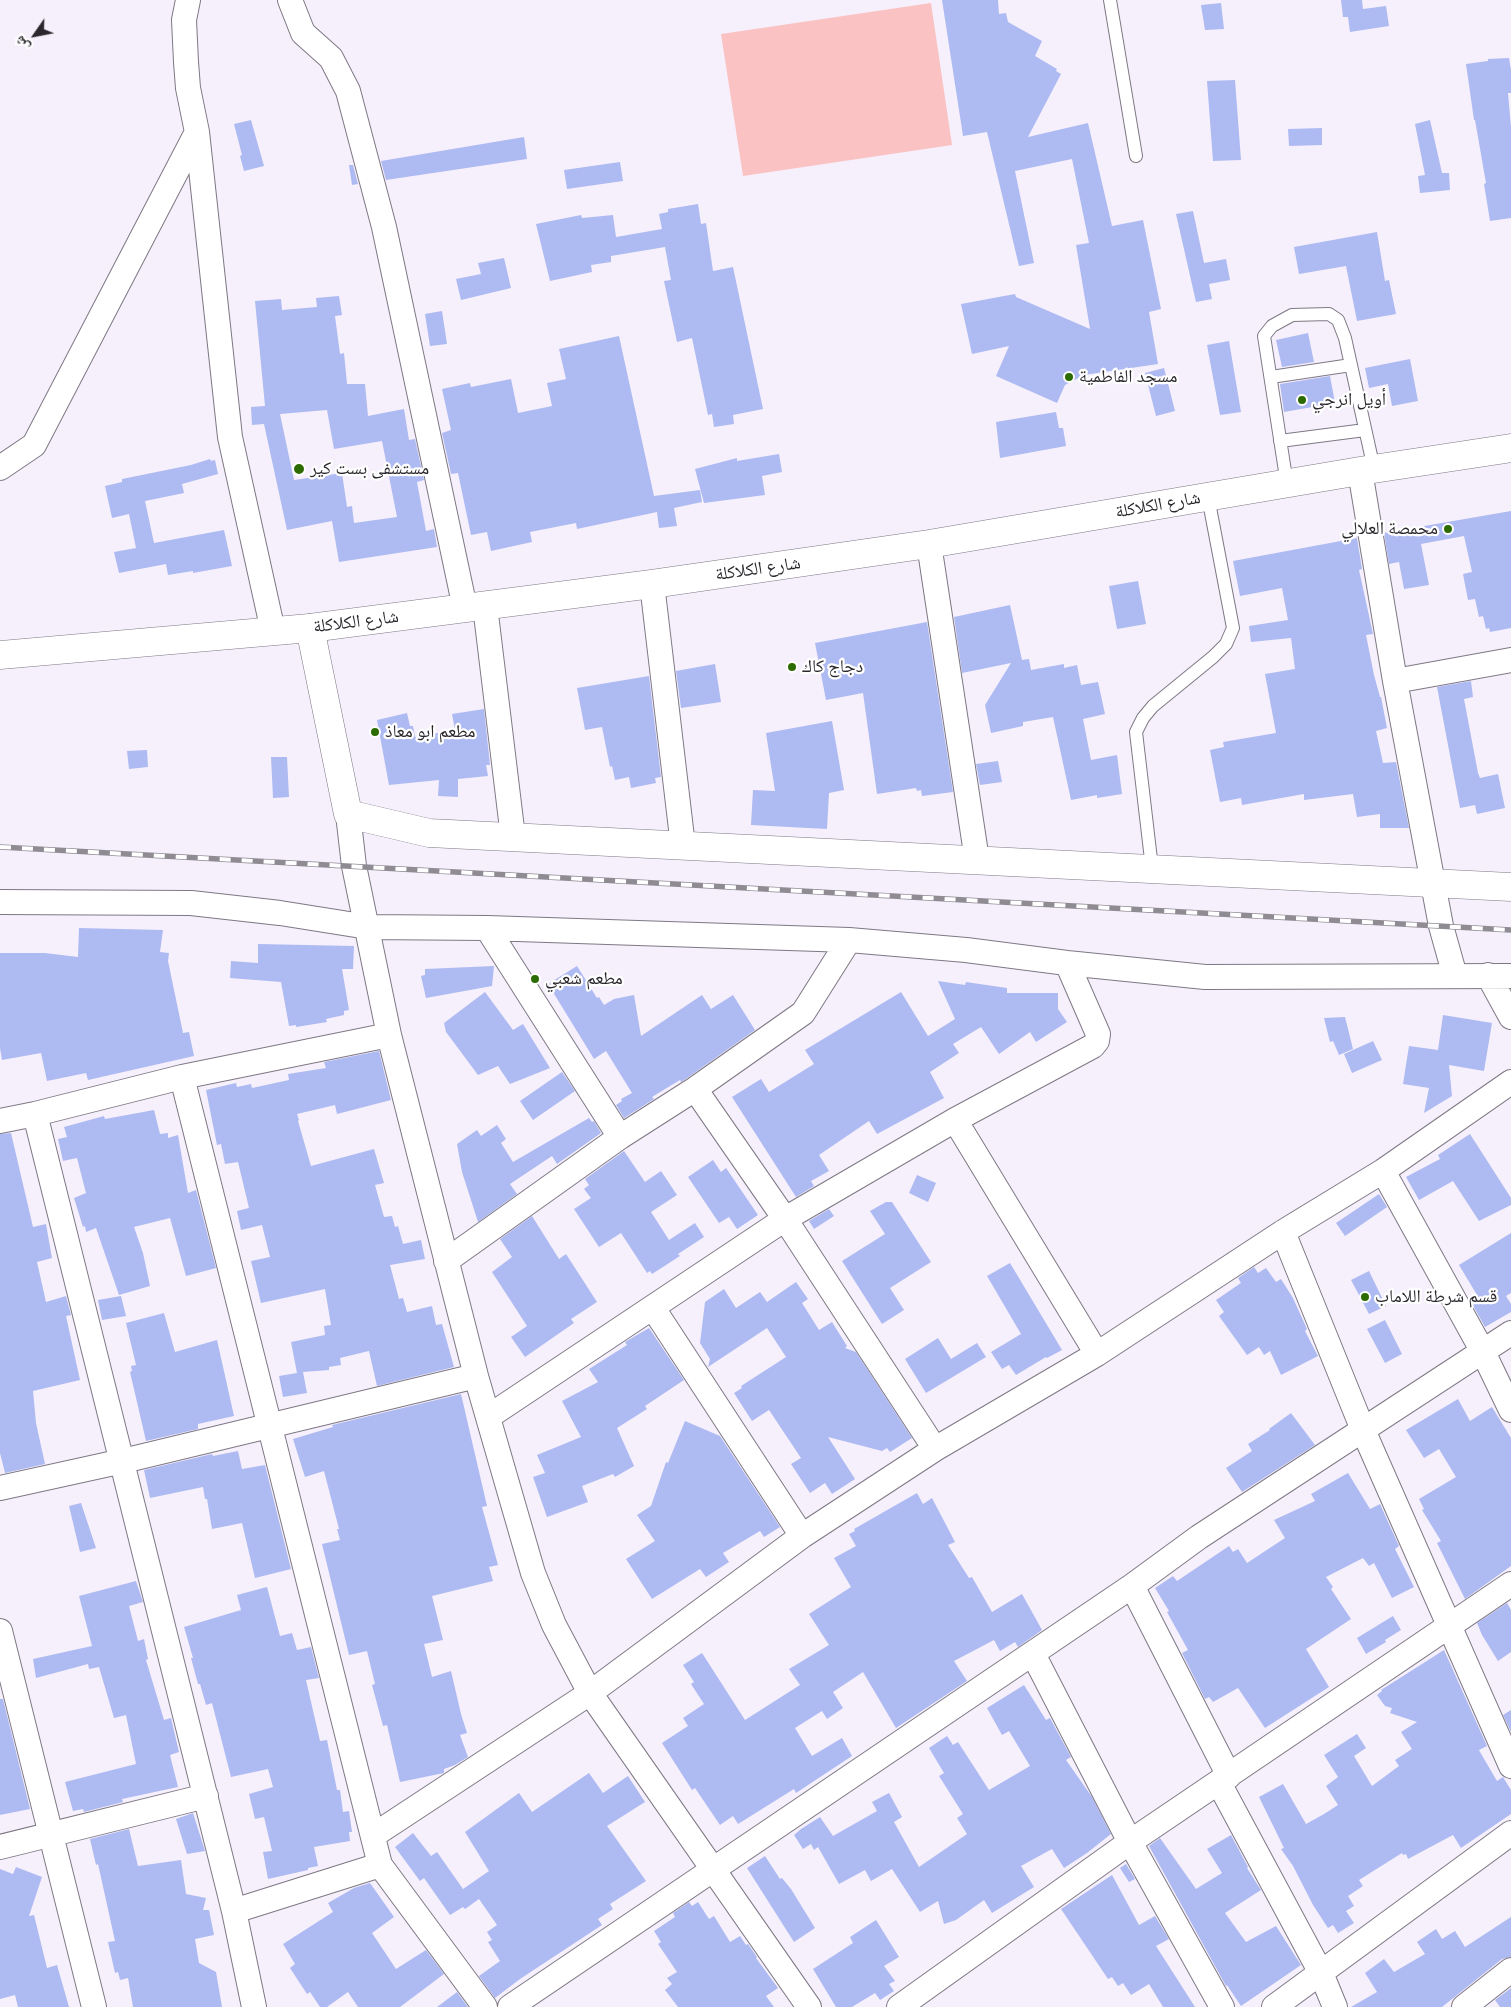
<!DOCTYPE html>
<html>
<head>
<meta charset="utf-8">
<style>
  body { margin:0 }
  #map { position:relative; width:1511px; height:2007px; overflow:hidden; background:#f6f0fc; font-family:Karla,"Noto Naskh Arabic",sans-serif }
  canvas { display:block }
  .north { position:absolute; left:10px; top:10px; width:50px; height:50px; -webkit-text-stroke:4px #fff; paint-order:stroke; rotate:237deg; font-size:14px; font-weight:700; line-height:20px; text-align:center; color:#2b282d }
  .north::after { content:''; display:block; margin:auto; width:18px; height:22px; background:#2b282d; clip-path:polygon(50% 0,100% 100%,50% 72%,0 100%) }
</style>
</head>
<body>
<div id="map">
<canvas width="1511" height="2007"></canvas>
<div class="north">ش</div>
</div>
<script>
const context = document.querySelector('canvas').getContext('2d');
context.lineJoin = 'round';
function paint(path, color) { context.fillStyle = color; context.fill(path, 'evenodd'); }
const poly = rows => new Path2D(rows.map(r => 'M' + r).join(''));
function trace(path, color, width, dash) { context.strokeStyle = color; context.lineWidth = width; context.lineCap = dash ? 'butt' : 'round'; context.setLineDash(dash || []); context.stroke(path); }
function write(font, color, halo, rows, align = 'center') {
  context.font = font + ' Karla,"Noto Naskh Arabic",sans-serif'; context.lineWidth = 4.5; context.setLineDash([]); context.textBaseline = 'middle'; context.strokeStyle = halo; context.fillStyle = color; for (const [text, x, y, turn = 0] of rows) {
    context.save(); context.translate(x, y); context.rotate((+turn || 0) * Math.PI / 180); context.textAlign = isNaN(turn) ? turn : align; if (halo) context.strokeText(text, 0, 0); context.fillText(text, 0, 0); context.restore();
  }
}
paint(poly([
  [931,3,952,145,743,176,721,34]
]), '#fac2c3');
paint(poly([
  [942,0,998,0,999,14,1006,13,1008,22,1042,41,1035,56,1057,69,1056,71,1061,74,1028,137,1088,123,1112,226,1143,220,1161,309,1149,312,1158,364,1084,375,1065,385,1057,403,996,376,1009,346,972,354,961,304,1015,294,1016,297,1090,329,1076,245,1089,243,1072,159,1015,171,1034,263,1019,266,987,132,963,136],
  [1341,0,1362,0,1363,9,1386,6,1389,26,1350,32,1348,17,1343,17],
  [1221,3,1224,29,1205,30,1201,5],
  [1509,58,1511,70,1511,93,1508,93,1511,127,1511,218,1490,221,1484,184,1486,183,1475,120,1474,120,1466,64,1488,61,1488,59],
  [1235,80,1241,160,1213,161,1207,81],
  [251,120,264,166,244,171,240,156,242,155,234,124],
  [1430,120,1442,173,1449,173,1450,190,1420,193,1418,176,1425,175,1415,124],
  [1322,128,1322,145,1289,146,1288,129],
  [524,137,527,159,386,180,381,161],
  [620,162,623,181,567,189,564,170],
  [349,165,353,165,358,184,352,185],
  [698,204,701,224,706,223,713,271,733,267,763,409,733,415,734,424,714,427,712,414,708,415,692,338,677,342,664,281,671,280,665,247,611,256,611,262,591,265,592,272,550,281,536,224,581,215,582,218,613,215,616,237,662,229,659,214,668,212,668,209],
  [1193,211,1204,263,1226,259,1230,280,1209,284,1212,299,1196,302,1176,214],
  [1377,232,1385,281,1389,280,1396,314,1357,321,1346,266,1299,274,1294,247],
  [504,258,511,288,461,300,456,279,481,274,478,263],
  [339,296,342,315,335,316,340,354,344,353,347,384,365,384,368,416,404,409,409,440,415,439,424,480,417,482,426,531,434,529,437,547,339,562,332,521,287,530,264,424,252,425,251,407,265,406,255,301,281,299,282,310,317,307,316,298],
  [327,410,334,449,382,441,397,517,354,523,352,506,347,507,342,473,294,480,280,414],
  [442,311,447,344,430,346,425,314],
  [1308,333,1314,362,1282,367,1276,340],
  [619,336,654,496,700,490,702,502,674,508,677,526,659,528,657,512,577,529,576,523,530,532,532,542,491,551,487,532,471,535,458,473,451,474,442,433,451,430,442,389,470,383,471,387,511,379,518,413,552,406,547,383,566,379,559,349],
  [1229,341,1241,412,1220,415,1207,345],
  [1410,359,1418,401,1392,406,1388,384,1369,388,1365,368],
  [1164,368,1175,411,1156,416,1145,373],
  [1330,376,1335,403,1284,412,1280,384],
  [1056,412,1059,428,1063,428,1066,446,1000,458,996,422],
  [779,454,782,472,762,476,765,495,704,503,695,469,737,458,737,461],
  [210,459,211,461,215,460,218,474,182,484,184,493,145,501,154,543,224,530,232,566,193,573,193,571,168,575,166,564,119,573,114,552,136,548,129,514,112,518,105,486,122,482,122,479,191,465],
  [1511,511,1511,628,1490,632,1489,628,1486,629,1483,616,1479,617,1475,599,1468,600,1463,574,1472,572,1464,536,1421,544,1429,585,1404,589,1399,562,1389,564,1384,533],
  [1357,538,1362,569,1359,570,1373,634,1366,635,1374,675,1380,697,1381,697,1387,728,1376,731,1383,763,1396,762,1409,828,1380,828,1380,814,1357,817,1353,794,1304,800,1304,794,1242,805,1241,798,1220,802,1210,750,1224,747,1223,742,1276,733,1265,674,1295,669,1291,638,1251,642,1249,626,1288,620,1282,588,1240,596,1233,561],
  [1138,581,1146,624,1117,629,1109,586],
  [1010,605,1022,660,1029,659,1031,670,1064,664,1064,668,1077,665,1081,685,1098,682,1105,714,1083,719,1091,760,1117,755,1122,794,1097,798,1097,795,1071,800,1053,717,1023,722,1023,726,991,733,985,705,1011,663,962,673,954,617],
  [927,622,953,792,922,796,921,790,917,791,916,788,877,794,863,693,826,700,815,643],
  [715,664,721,702,681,708,676,671],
  [649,676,661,777,655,778,656,783,631,788,629,777,615,780,612,766,610,767,602,727,585,730,577,688],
  [1471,681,1473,697,1464,699,1478,773,1480,778,1498,774,1505,808,1477,814,1475,805,1460,808,1437,687],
  [484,709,490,765,486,765,488,776,458,779,458,797,438,796,439,780,389,785,377,720,407,713,410,726,413,726,415,737,455,730,452,714],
  [832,721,844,790,829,793,827,829,751,825,753,790,775,791,766,733],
  [147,750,148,767,129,769,127,751],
  [271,757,287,757,289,797,273,798],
  [998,761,1002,782,980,785,976,764],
  [79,928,163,930,160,952,169,953,168,961,183,1033,189,1032,194,1056,88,1080,86,1073,47,1081,41,1053,2,1060,0,1048,0,953,45,953,78,957],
  [258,944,354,946,353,969,342,969,349,1010,344,1011,344,1015,326,1019,327,1022,296,1027,296,1025,289,1026,281,982,230,978,231,961,258,963],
  [494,966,492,986,426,998,421,976,425,975,425,969],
  [577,966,597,998,599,997,604,1005,614,999,634,995,641,1036,702,995,711,1009,733,995,755,1030,687,1078,681,1082,680,1080,652,1097,654,1099,624,1118,616,1105,622,1101,621,1099,632,1093,606,1051,594,1059,548,984],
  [938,981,965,985,966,982,1007,988,1007,993,1058,993,1058,1009,1067,1022,1036,1042,1030,1032,999,1054,981,1027,953,1044,959,1053,930,1072,944,1098,877,1134,869,1121,819,1155,829,1171,811,1181,814,1186,796,1197,732,1097,761,1079,769,1092,814,1064,805,1050,901,992,928,1036,955,1019],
  [485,992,513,1030,523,1024,550,1068,510,1084,498,1066,478,1075,446,1032,444,1023],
  [1443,1015,1492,1023,1484,1071,1449,1065,1452,1096,1424,1113,1429,1088,1403,1084,1409,1046,1438,1050],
  [1345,1017,1353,1049,1339,1055,1333,1041,1330,1042,1324,1018],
  [1373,1041,1382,1060,1352,1073,1344,1054],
  [379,1051,391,1100,337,1114,335,1105,297,1114,299,1120,298,1121,311,1166,374,1149,384,1183,375,1185,384,1217,392,1216,395,1227,398,1226,403,1244,421,1240,425,1259,390,1265,399,1299,403,1298,407,1312,432,1306,436,1325,442,1324,454,1367,377,1386,369,1351,340,1358,341,1365,329,1367,329,1370,303,1372,307,1393,283,1397,279,1376,297,1373,291,1342,325,1335,324,1326,331,1325,325,1289,261,1303,251,1261,270,1257,262,1225,241,1230,237,1211,249,1208,238,1162,225,1164,221,1144,217,1145,206,1090,236,1083,237,1087,251,1084,252,1088,289,1080,288,1074,326,1068,324,1062],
  [562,1072,575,1091,533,1120,520,1101],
  [154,1110,160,1134,168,1133,168,1138,178,1135,188,1193,196,1190,216,1268,186,1276,170,1218,134,1227,143,1253,150,1286,119,1295,96,1228,86,1232,85,1226,83,1227,74,1198,86,1193,77,1158,63,1161,58,1139,67,1137,64,1127,104,1116,105,1119],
  [589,1118,592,1122,594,1121,601,1133,557,1164,552,1156,510,1184,517,1194,478,1222,462,1172,457,1144,477,1130,481,1136,497,1125,506,1139,501,1143,513,1162],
  [11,1133,33,1227,46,1224,52,1258,37,1262,46,1302,66,1296,71,1315,66,1316,80,1380,33,1391,36,1423,45,1464,5,1473,0,1453,0,1134],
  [1470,1134,1511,1198,1511,1205,1479,1221,1453,1181,1419,1200,1406,1177,1440,1159,1438,1155],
  [624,1151,645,1182,661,1171,677,1195,651,1212,669,1240,695,1223,704,1237,678,1254,680,1256,652,1274,650,1271,647,1273,621,1233,599,1247,574,1209,591,1198,584,1189,589,1185,585,1179],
  [713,1160,721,1172,726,1168,758,1215,737,1229,729,1217,719,1223,688,1177],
  [917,1175,936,1183,928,1202,909,1193],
  [1379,1194,1387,1207,1345,1236,1336,1223],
  [886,1202,892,1202,931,1262,890,1288,904,1310,882,1324,842,1261,885,1234,870,1211],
  [829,1209,834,1216,814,1229,809,1221],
  [532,1216,559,1259,566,1254,597,1302,571,1319,574,1323,525,1357,511,1337,527,1326,492,1272,512,1257,500,1239],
  [1511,1233,1511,1293,1506,1296,1511,1304,1511,1312,1485,1327,1472,1304,1480,1300,1459,1265],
  [1010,1263,1062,1350,1047,1358,1046,1357,1016,1375,1009,1365,1002,1369,991,1352,1021,1334,987,1276],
  [1254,1267,1258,1273,1266,1268,1276,1282,1281,1279,1293,1298,1307,1329,1305,1331,1318,1356,1281,1375,1270,1351,1264,1355,1259,1347,1247,1355,1219,1316,1224,1312,1216,1300,1241,1283,1238,1278],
  [1369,1271,1386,1306,1369,1314,1351,1280],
  [796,1282,808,1299,802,1303,819,1330,832,1322,847,1346,845,1348,856,1352,912,1438,890,1452,887,1448,882,1451,828,1437,855,1479,832,1494,825,1483,810,1493,791,1464,801,1458,769,1410,752,1421,734,1393,742,1388,741,1386,786,1357,767,1328,708,1367,710,1359,700,1343,705,1302,724,1289,736,1308,760,1292,767,1302],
  [121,1296,126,1316,102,1320,98,1300],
  [164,1313,175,1352,217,1340,234,1416,198,1424,198,1429,146,1441,130,1372,132,1371,131,1366,136,1365,126,1323],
  [1385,1320,1402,1354,1385,1363,1367,1329],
  [649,1328,684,1380,645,1406,647,1409,617,1428,634,1466,615,1477,613,1474,582,1486,588,1502,547,1517,533,1477,545,1473,537,1455,581,1437,562,1401,598,1382,589,1369,627,1345,625,1342],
  [938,1338,951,1359,977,1343,986,1357,926,1393,905,1359],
  [461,1394,487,1506,482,1507,498,1565,489,1567,493,1581,432,1596,443,1640,424,1644,432,1677,451,1671,461,1714,467,1733,460,1735,468,1757,455,1765,444,1769,444,1773,400,1782,387,1725,383,1726,372,1685,375,1684,367,1651,349,1655,322,1544,340,1540,337,1529,339,1529,324,1471,305,1477,293,1439,333,1427,332,1425],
  [1458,1399,1470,1421,1492,1407,1511,1438,1511,1566,1465,1599,1437,1543,1441,1541,1422,1510,1424,1509,1419,1499,1456,1477,1439,1449,1424,1458,1406,1430],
  [1291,1413,1315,1445,1242,1492,1226,1468,1252,1451,1248,1444,1270,1430,1269,1429],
  [685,1421,720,1436,780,1527,764,1537,760,1531,723,1553,729,1562,706,1577,700,1569,652,1599,626,1559,655,1541,637,1515,651,1506,666,1462,668,1463],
  [238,1451,242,1469,265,1465,291,1569,255,1578,242,1523,212,1529,207,1499,205,1499,203,1487,150,1498,144,1470,212,1454,213,1456],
  [1348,1473,1370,1509,1380,1504,1399,1546,1395,1549,1414,1587,1392,1598,1374,1563,1369,1566,1363,1558,1326,1577,1333,1587,1331,1589,1351,1619,1306,1649,1329,1687,1265,1728,1238,1688,1213,1702,1209,1697,1205,1699,1182,1653,1188,1650,1167,1612,1169,1611,1155,1588,1173,1576,1177,1581,1229,1546,1233,1552,1238,1549,1247,1563,1285,1538,1274,1520,1315,1501,1311,1494],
  [917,1493,923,1504,932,1498,955,1542,948,1545,969,1578,972,1577,992,1612,1022,1594,1042,1630,1018,1647,1015,1642,1000,1651,994,1640,954,1661,967,1681,896,1728,863,1672,833,1692,843,1708,827,1719,822,1711,795,1728,812,1756,842,1738,852,1756,796,1793,794,1789,738,1824,733,1816,720,1825,695,1788,692,1790,662,1743,688,1726,683,1718,704,1704,691,1684,694,1682,683,1665,702,1653,745,1720,800,1685,789,1669,829,1645,809,1614,851,1587,834,1558,856,1546,849,1534,855,1531,854,1529],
  [81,1503,96,1548,80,1552,69,1506],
  [136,1581,143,1602,129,1606,138,1641,144,1639,148,1659,146,1660,164,1720,171,1718,179,1752,170,1755,178,1787,122,1799,123,1802,84,1812,83,1809,73,1811,65,1782,136,1764,126,1715,114,1718,99,1667,89,1669,88,1664,36,1678,33,1659,92,1646,79,1596],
  [267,1587,280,1636,292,1633,297,1650,311,1647,319,1678,306,1680,320,1741,327,1740,337,1790,340,1790,343,1812,349,1811,352,1832,349,1832,350,1841,314,1847,318,1866,308,1868,308,1870,268,1879,263,1852,272,1851,264,1817,255,1819,249,1794,273,1787,268,1769,231,1777,212,1703,206,1705,200,1684,198,1684,191,1658,193,1658,184,1627,241,1610,237,1595],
  [1507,1603,1511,1610,1511,1652,1498,1661,1482,1635,1477,1623],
  [1393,1616,1401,1630,1385,1640,1386,1642,1366,1654,1357,1638],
  [1444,1650,1487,1746,1479,1750,1480,1752,1497,1781,1503,1777,1511,1790,1511,1814,1461,1848,1453,1835,1408,1859,1406,1854,1403,1855,1402,1853,1359,1880,1363,1886,1348,1896,1354,1906,1346,1911,1354,1923,1338,1933,1333,1925,1328,1928,1313,1905,1293,1866,1281,1849,1284,1848,1259,1797,1283,1784,1306,1824,1324,1814,1338,1805,1326,1786,1338,1777,1324,1755,1357,1734,1366,1748,1354,1756,1372,1786,1399,1766,1395,1760,1412,1749,1401,1732,1417,1722,1390,1713,1392,1708,1385,1706,1377,1695,1382,1691,1381,1690],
  [1024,1685,1046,1720,1050,1718,1071,1757,1066,1760,1092,1797,1111,1834,1087,1853,1064,1868,1052,1849,1021,1866,1034,1887,992,1913,984,1900,956,1920,944,1924,938,1901,920,1912,892,1869,871,1881,865,1870,839,1884,818,1847,814,1850,811,1844,803,1849,794,1835,801,1829,820,1817,833,1836,877,1811,872,1802,889,1793,902,1817,894,1822,919,1867,967,1834,957,1818,963,1814,939,1776,944,1773,929,1748,947,1736,953,1745,958,1742,989,1790,1030,1766,1009,1731,1002,1735,987,1708],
  [0,1699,3,1699,30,1809,0,1815],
  [1511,1710,1511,1732,1503,1715],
  [589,1773,603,1793,628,1776,645,1802,607,1826,646,1881,610,1904,613,1909,598,1919,602,1925,520,1979,495,1998,479,1976,500,1961,488,1942,492,1940,487,1932,497,1925,479,1899,465,1909,463,1907,450,1915,424,1878,420,1881,395,1847,413,1833,431,1856,437,1852,463,1889,489,1871,465,1832,519,1793,532,1812],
  [193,1813,205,1851,187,1854,176,1819],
  [129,1829,138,1866,181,1860,186,1894,206,1898,203,1910,209,1910,214,1935,195,1939,199,1963,216,1972,222,2007,133,2007,128,1978,120,1980,118,1972,115,1973,108,1942,115,1941,98,1864,96,1865,90,1839],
  [1231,1835,1248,1867,1247,1868,1261,1890,1225,1913,1246,1942,1276,1926,1301,1965,1241,2006,1227,1985,1226,1986,1149,1846,1160,1838,1196,1889,1222,1873,1207,1849],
  [765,1856,780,1879,782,1878,791,1889,815,1928,794,1942,747,1868],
  [1126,1864,1135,1879,1129,1882,1120,1868],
  [16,1867,42,1877,29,1916,34,1915,47,1968,57,1965,69,2007,18,2007,15,1995,0,1999,0,1869,13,1874],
  [1112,1875,1139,1925,1155,1916,1169,1939,1156,1946,1195,2007,1163,2007,1149,1984,1131,1995,1123,1983,1118,1986,1112,1977,1108,1979,1061,1909],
  [370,1883,394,1917,372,1933,396,1969,426,1950,444,1974,400,2007,358,2007,348,1992,327,2007,320,2007,310,1992,307,1994,290,1968,295,1964,283,1944,333,1912,328,1903,354,1888],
  [689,1902,692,1906,698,1902,709,1919,714,1916,730,1942,740,1936,746,1945,748,1944,757,1957,756,1958,778,1988,766,1996,774,2007,678,2007,665,1990,672,1984,667,1978,677,1972,658,1944,661,1942,654,1931,675,1917,673,1913],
  [1511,1917,1511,1957,1502,1959,1442,2007,1351,2007,1377,1992,1365,1973,1384,1959,1394,1972,1425,1954,1417,1942,1436,1929,1442,1939,1455,1931,1465,1947],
  [876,1920,899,1957,884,1966,895,1981,889,1984,894,1991,880,2000,875,1993,852,2007,836,2007,813,1969,853,1943,850,1937],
  [1511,1988,1511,2007,1500,2007,1495,2000],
  [457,1992,468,2007,437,2007]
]), '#aebaf2');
const lane = poly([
  [1110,0,1136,156],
  [1271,377,1351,365],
  [1280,441,1365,430],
  [1287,484,1264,336,1272,326,1292,315,1329,314,1338,320,1345,338,1374,469],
  [1152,868,1136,732,1143,718,1153,706,1213,657,1226,644,1233,628,1208,497]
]);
const street = poly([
  [188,0,184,20,186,62,188,88,197,132,230,437,273,631],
  [290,0,303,33,331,58,348,91,384,227,465,608],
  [0,468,34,445,197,132],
  [1360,471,1395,681,1441,926,1455,976],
  [929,544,977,860],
  [652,584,683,846],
  [485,606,513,837],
  [1395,681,1511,660],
  [348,814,354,866,389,1035,476,1376,533,1573,554,1625,590,1693,809,2007],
  [0,902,191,903,280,913,368,927,487,928,849,940,966,950,1067,963,1205,977,1511,976],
  [487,928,620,1137],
  [1488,975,1511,1017],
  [182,1077,380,1865,485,2007],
  [695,1089,785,1219,935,1449],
  [35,1114,234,1911,254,2007],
  [955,1120,1097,1354],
  [0,1121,35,1114,182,1077,389,1035],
  [1383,1171,1483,1352,1511,1410],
  [1283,1232,1363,1430,1511,1766],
  [446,1261,620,1137,695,1089,803,1013,849,940],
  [653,1308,802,1536],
  [488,1417,785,1219,955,1120,1093,1046,1097,1041,1098,1034,1067,963],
  [0,1488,123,1461,476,1376],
  [1132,1586,1229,1776],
  [0,1631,94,2007],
  [1033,1654,1130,1842,1222,2007],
  [1219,1783,1321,1973,1335,2007],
  [374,1835,590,1693,802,1536,935,1449,1097,1354,1283,1232,1383,1171,1511,1082],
  [0,1847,206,1796],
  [234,1911,380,1865],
  [510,2007,1132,1586,1199,1537,1511,1333],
  [899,2007,1130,1842,1511,1584],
  [1274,2007,1511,1833],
  [1464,2007,1511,1970]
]);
const secondary = poly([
  [310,628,348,814,429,833,1511,887]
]);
const primary = poly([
  [0,655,310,628,652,584,929,544,1360,471,1511,448]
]);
trace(lane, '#7e7884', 14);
trace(street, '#7e7884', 26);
trace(secondary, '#7e7884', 29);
trace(primary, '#7e7884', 29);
trace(lane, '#fff', 12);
trace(street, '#fff', 24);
trace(secondary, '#fff', 28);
trace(primary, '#fff', 28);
const rail = poly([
  [0,847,1511,930]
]);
trace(rail, '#8f8b93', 5.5);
trace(rail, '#fff', 4, [11]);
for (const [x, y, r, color] of [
  [1069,377,5,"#2b6b00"],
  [1302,400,5,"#2b6b00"],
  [299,469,6,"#2b6b00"],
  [1448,529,5,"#2b6b00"],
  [792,667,5,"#2b6b00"],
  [375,732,5,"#2b6b00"],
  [535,979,5,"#2b6b00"],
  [1365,1297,5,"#2b6b00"]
]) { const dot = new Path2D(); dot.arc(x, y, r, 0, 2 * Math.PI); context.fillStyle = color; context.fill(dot); trace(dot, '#fff', 2); }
write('18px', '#2b282d', '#fff', [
  ["مسجد الفاطمية",1079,377],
  ["أويل انرجي",1312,400],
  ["مستشفى بست كير",310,469],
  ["محمصة العلالي",1438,529,"right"],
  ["دجاج كاك",802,667],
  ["مطعم ابو معاذ",385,732],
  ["مطعم شعبي",545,979],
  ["قسم شرطة اللاماب",1375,1297]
], 'left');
write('18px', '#2b282d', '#fff', [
  ["شارع الكلاكلة",1158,505,-10],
  ["شارع الكلاكلة",758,569,-8],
  ["شارع الكلاكلة",356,622,-7]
]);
</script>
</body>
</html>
